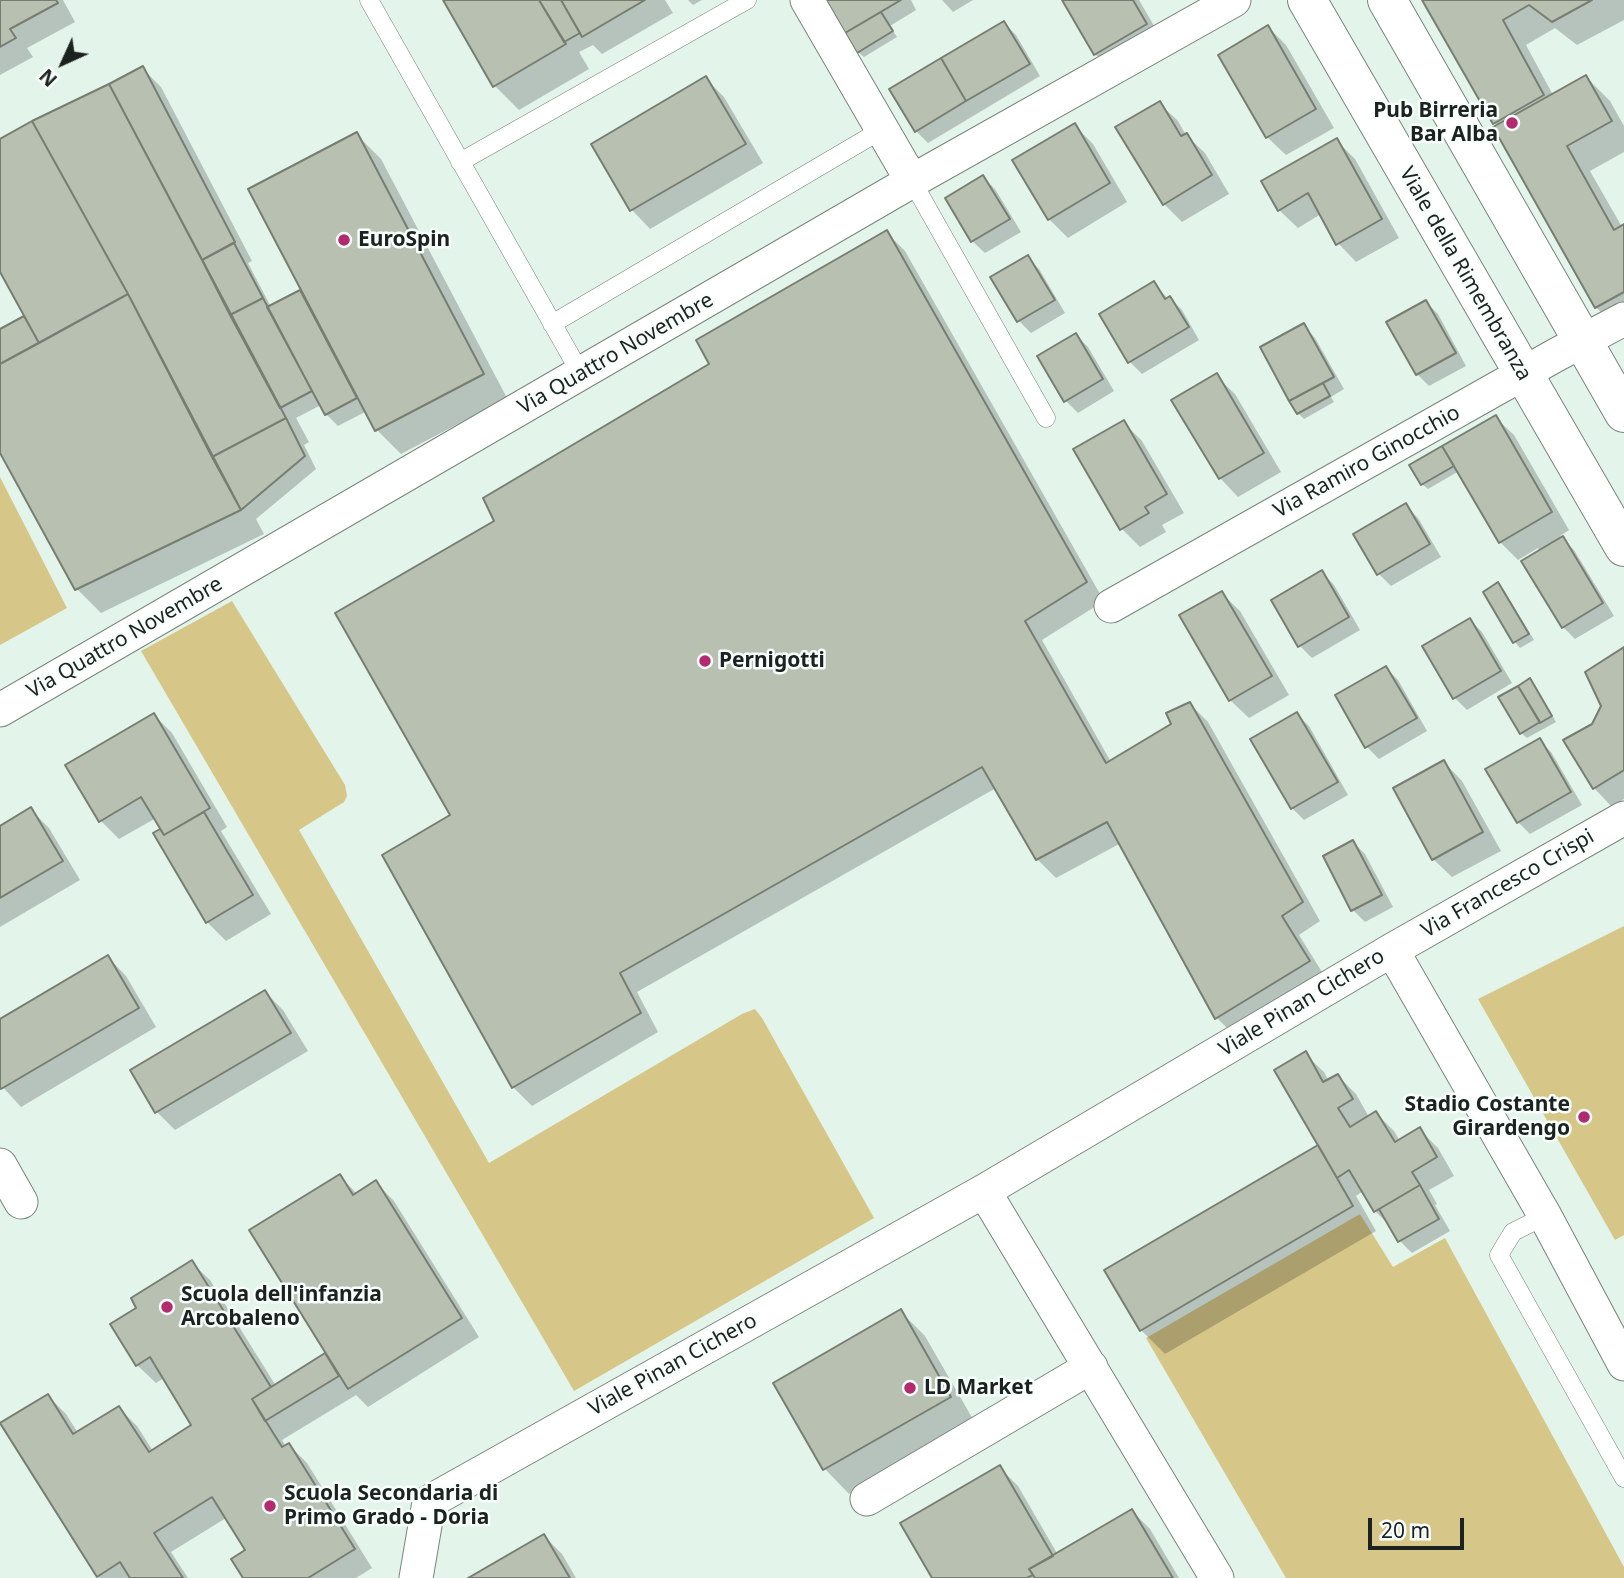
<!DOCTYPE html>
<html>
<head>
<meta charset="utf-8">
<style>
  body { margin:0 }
  #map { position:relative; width:1624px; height:1578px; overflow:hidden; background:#e3f4eb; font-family:"Noto Sans",sans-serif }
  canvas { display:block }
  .north { position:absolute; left:28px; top:28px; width:70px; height:70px; -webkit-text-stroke:5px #f7fefb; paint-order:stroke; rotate:225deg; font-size:19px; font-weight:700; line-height:28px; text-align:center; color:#1c221f }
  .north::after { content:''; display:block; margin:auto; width:24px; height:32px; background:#1c221f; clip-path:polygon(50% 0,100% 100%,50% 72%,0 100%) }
  .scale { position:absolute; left:1368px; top:1518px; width:96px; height:32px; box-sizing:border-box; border:4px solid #1c221f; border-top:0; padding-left:9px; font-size:21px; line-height:24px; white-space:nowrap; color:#1c221f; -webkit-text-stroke:5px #f7fefb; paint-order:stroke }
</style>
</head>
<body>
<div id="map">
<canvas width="1624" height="1578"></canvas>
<div class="north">N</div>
<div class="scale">20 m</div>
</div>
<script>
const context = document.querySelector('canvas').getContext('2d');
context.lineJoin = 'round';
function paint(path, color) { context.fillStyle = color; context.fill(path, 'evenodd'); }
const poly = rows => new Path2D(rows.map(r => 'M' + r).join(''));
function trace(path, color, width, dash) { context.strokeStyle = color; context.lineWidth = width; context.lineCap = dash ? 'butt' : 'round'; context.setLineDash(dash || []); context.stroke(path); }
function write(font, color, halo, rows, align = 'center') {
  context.font = font + ' "Noto Sans",sans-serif'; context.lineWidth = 5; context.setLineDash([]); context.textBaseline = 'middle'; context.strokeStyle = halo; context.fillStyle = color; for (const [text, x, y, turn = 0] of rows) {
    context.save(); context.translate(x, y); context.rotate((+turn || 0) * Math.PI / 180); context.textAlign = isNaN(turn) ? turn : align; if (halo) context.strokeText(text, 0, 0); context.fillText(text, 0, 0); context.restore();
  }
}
paint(poly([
  [0,477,67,608,0,645],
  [232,601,345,785,347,796,344,802,299,830,489,1163,742,1014,755,1009,762,1018,874,1218,574,1391,141,651],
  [1624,926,1624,1235,1615,1240,1478,999],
  [1360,1214,1393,1267,1445,1238,1624,1567,1624,1578,1286,1578,1146,1338]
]), '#d6c789');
paint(poly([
  [0,0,63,0,75,22,27,48,33,57,0,75],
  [445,0,665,0,673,13,602,54,593,45,579,52,589,69,519,110,495,86],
  [688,0,702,0,693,5],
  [828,0,911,0,916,10,890,26,897,37,864,57,858,52],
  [942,0,973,0,953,12],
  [1064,0,1139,0,1164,43,1114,72,1095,54],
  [1424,0,1624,0,1624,20,1577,45,1555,28,1526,45,1553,95,1586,77,1610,101,1624,126,1624,152,1590,171,1622,227,1624,226,1624,329,1620,332,1596,307,1497,127],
  [1004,23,1016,35,1040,76,928,143,916,131],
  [1268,27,1286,45,1334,128,1286,155,1267,137],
  [142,68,161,87,252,261,248,263,271,307,300,292,307,300,356,134,381,159,507,398,401,454,377,430,367,411,338,426,326,414,321,405,296,418,309,442,304,445,316,469,256,519,264,534,101,613,77,589,0,449,0,331,27,317,0,269,0,141],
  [706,79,724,97,763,163,650,229,632,210,593,144],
  [1159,103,1178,121,1186,135,1205,153,1229,194,1182,222,1164,204],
  [1074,125,1093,144,1127,202,1068,238,1049,219,1015,161],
  [1337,141,1355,159,1399,238,1356,262,1338,243,1321,214,1298,228,1279,210],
  [983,177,995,189,1021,232,985,253,972,241,947,198],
  [887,233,905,251,1104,601,1042,640,1111,762,1173,724,1190,704,1208,722,1320,921,1299,935,1327,980,1235,1036,1217,1018,1121,843,1056,878,1037,859,996,788,637,992,658,1032,532,1106,513,1087,384,856,452,816,496,521,712,364],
  [1027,257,1039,269,1065,313,1031,333,1019,321,993,278],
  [1154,283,1168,299,1170,298,1182,310,1199,340,1142,374,1130,362,1101,315],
  [1426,302,1438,314,1466,366,1429,386,1417,374],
  [1303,326,1315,338,1344,389,1331,397,1334,402,1304,419,1298,413,1291,400,1262,348],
  [1076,335,1088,347,1114,391,1078,413,1066,401],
  [1216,376,1235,394,1281,472,1238,497,1220,478],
  [1495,417,1514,435,1569,530,1560,536,1574,550,1614,616,1575,639,1563,627,1538,548,1518,560,1500,542,1459,471,1428,489,1422,484],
  [1123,422,1142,441,1184,513,1162,525,1166,532,1140,547,1122,529],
  [1406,506,1418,518,1441,557,1391,586,1379,574,1355,535],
  [1322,572,1334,585,1360,630,1312,658,1300,646],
  [1498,584,1504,590,1534,640,1520,648,1515,642,1485,592],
  [1221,593,1240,611,1289,695,1249,718,1230,700],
  [1470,620,1482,632,1512,683,1467,710,1455,698],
  [1624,649,1624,799,1612,807,1594,788,1593,726],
  [1386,668,1398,680,1427,731,1379,759,1367,747],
  [1530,681,1535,686,1556,722,1527,738,1521,733],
  [1297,714,1309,726,1348,795,1304,820,1292,808],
  [154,715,172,733,227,827,221,831,271,914,226,941,207,922,155,834,162,829,156,818,119,839,101,821],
  [1539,740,1551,752,1582,805,1530,834,1518,822,1488,770],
  [1444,762,1462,781,1501,851,1452,877,1433,859],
  [31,810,49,828,80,880,0,927,0,828],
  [1353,842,1365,854,1393,907,1365,922,1353,910],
  [108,957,126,976,156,1027,21,1107,0,1084,0,1021],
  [265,992,283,1010,308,1051,175,1130,157,1112],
  [1305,1054,1324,1072,1329,1081,1338,1076,1356,1094,1369,1117,1376,1113,1394,1131,1400,1141,1420,1130,1438,1148,1454,1176,1429,1190,1437,1204,1435,1205,1450,1231,1412,1253,1400,1241,1392,1228,1375,1211,1363,1191,1356,1196,1376,1231,1165,1354,1141,1330,1320,1146],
  [340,1176,357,1194,376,1183,394,1201,479,1337,368,1407,356,1395,282,1440,286,1447,289,1445,307,1463,372,1568,356,1578,245,1578,247,1551,226,1518,171,1552,188,1578,100,1578,98,1576,48,1396,66,1414,78,1433,119,1408,137,1426,153,1451,194,1426,164,1378,156,1383,137,1365,139,1308,191,1262,210,1280,276,1386,328,1354],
  [900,1311,925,1336,974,1421,849,1494,825,1469,775,1384],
  [999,1467,1018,1486,1058,1555,1132,1511,1150,1529,1179,1578,934,1578],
  [544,1536,562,1554,576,1578,471,1578]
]), '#0003');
const building = poly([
  [0,0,56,0,58,3,10,29,16,38,0,47,0,0],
  [443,0,539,0,566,44,493,87,443,0],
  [539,0,561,0,580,33,564,42,539,0],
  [561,0,645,0,582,37,561,0],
  [826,0,901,0,845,33,826,0],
  [1062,0,1133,0,1147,24,1094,55,1062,0],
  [1422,0,1592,0,1552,22,1529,5,1503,20,1544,95,1493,124,1422,0],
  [881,12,893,31,857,53,845,33,881,12],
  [1004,21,1030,64,966,101,941,58,1004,21],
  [1268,25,1316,109,1266,138,1218,55,1268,25],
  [941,58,966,101,915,132,889,89,941,58],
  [143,66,235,242,202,260,109,84,143,66],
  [1586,75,1612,121,1567,146,1614,230,1624,224,1624,292,1595,308,1493,127,1586,75],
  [706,76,746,144,630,211,591,144,706,76],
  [109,84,286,418,212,457,128,294,32,121,109,84],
  [1160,101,1181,136,1187,133,1212,175,1163,205,1115,127,1160,101],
  [32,121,128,294,39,343,0,272,0,139,32,121],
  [1075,123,1110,183,1048,220,1012,160,1075,123],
  [357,132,484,374,375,431,248,189,357,132],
  [1337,138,1382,219,1336,245,1308,193,1278,211,1261,181,1337,138],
  [983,175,1010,219,971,242,945,198,983,175],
  [887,230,1087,582,1025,621,1106,763,1171,724,1166,713,1190,702,1303,902,1282,916,1310,961,1215,1019,1107,822,1036,860,982,767,620,973,641,1013,512,1088,382,855,450,815,335,613,494,521,483,498,709,364,696,340,887,230],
  [234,243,263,298,230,315,202,260,234,243],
  [1028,255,1055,300,1017,322,990,277,1028,255],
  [1154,281,1165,299,1170,296,1189,327,1128,363,1099,314,1154,281],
  [300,290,357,398,325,415,267,307,300,290],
  [128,294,241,510,75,590,0,453,0,364,128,294],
  [263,298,312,391,280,408,230,315,263,298],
  [1426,300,1456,353,1416,375,1386,322,1426,300],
  [24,316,39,343,0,364,0,329,24,316],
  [1304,323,1334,377,1289,401,1260,347,1304,323],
  [1076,333,1103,379,1064,402,1037,356,1076,333],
  [1217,373,1264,453,1219,479,1171,400,1217,373],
  [1323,383,1330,396,1297,414,1289,401,1323,383],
  [1496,415,1552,512,1499,543,1442,446,1496,415],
  [286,418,305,456,241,510,212,457,286,418],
  [1124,420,1167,494,1145,507,1149,513,1120,530,1073,449,1124,420],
  [1442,446,1454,466,1421,485,1409,465,1442,446],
  [1406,503,1430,544,1377,575,1353,534,1406,503],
  [1563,536,1603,603,1562,628,1521,561,1563,536],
  [1322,570,1349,617,1298,647,1271,600,1322,570],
  [1498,582,1529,634,1513,643,1483,592,1498,582],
  [1222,591,1272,676,1229,701,1179,615,1222,591],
  [1470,618,1501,671,1453,699,1422,646,1470,618],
  [1624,647,1624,770,1593,789,1563,740,1592,724,1601,706,1585,672,1624,647],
  [1386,666,1417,718,1365,748,1335,695,1386,666],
  [1530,678,1552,716,1540,723,1518,686,1530,678],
  [1518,686,1540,722,1520,734,1498,697,1518,686],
  [1297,712,1338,782,1291,809,1250,739,1297,712],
  [154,713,210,808,164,835,141,797,99,822,65,765,154,713],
  [1540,738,1571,792,1517,823,1485,769,1540,738],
  [1444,760,1483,832,1432,860,1393,788,1444,760],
  [31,807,63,861,0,898,0,826,31,807],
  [204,812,253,895,206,923,153,833,160,829,164,835,204,812],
  [1353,840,1382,895,1351,911,1323,856,1353,840],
  [108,955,139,1008,1,1089,0,1087,0,1019,108,955],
  [265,990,291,1033,155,1113,130,1070,265,990],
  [1306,1051,1323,1082,1338,1074,1353,1099,1338,1108,1350,1127,1376,1111,1395,1142,1420,1127,1437,1157,1412,1172,1420,1185,1374,1212,1349,1170,1337,1178,1274,1070,1306,1051],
  [1318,1145,1353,1206,1140,1331,1104,1270,1318,1145],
  [340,1174,353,1195,376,1180,462,1318,348,1389,249,1230,340,1174],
  [1420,1185,1439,1219,1398,1242,1379,1209,1420,1185],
  [192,1260,271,1387,252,1399,282,1447,289,1443,355,1549,308,1578,243,1578,231,1559,245,1550,212,1497,154,1533,183,1578,130,1578,120,1562,97,1577,0,1423,48,1394,73,1434,119,1406,149,1452,191,1425,150,1357,136,1366,110,1324,136,1308,131,1298,192,1260],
  [901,1309,951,1397,823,1470,773,1383,901,1309],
  [325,1353,339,1376,265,1421,252,1399,325,1353],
  [1000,1465,1053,1556,1029,1569,1033,1575,1027,1578,932,1578,900,1523,1000,1465],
  [1132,1509,1173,1578,1035,1578,1029,1569,1132,1509],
  [544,1534,570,1578,468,1578,544,1534]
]);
paint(building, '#b8c0b2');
trace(building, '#777e71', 2);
const lane = poly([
  [369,0,581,374],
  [460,162,747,0],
  [912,181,1046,418],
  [552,324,883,129],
  [1545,1216,1513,1232,1499,1255,1624,1478]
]);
const street = poly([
  [807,0,912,181],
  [1111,606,1556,355,1624,319],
  [0,710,912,181,1234,0],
  [1392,950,1545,1216,1624,1364],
  [0,1165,21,1202],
  [984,1191,1217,1578],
  [867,1499,1091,1367],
  [416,1578,429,1502,984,1191,1392,950,1624,818]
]);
const secondary = poly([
  [1307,0,1624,547],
  [1387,0,1624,413]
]);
trace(lane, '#77867e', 19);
trace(street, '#77867e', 35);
trace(secondary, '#77867e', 40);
trace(lane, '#fff', 18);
trace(street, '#fff', 33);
trace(secondary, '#fff', 38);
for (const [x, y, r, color] of [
  [1512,123,7,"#b22b6f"],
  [344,240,7,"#b22b6f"],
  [705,661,7,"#b22b6f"],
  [1584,1117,7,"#b22b6f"],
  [167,1307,7,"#b22b6f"],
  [910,1388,7,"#b22b6f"],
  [270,1506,7,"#b22b6f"]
]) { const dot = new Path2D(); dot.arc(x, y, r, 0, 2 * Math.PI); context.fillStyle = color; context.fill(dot); trace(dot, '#f7fefb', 2.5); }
write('bold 21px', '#1c221f', '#f7fefb', [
  ["Pub Birreria",1498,111,"right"],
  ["Bar Alba",1498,135,"right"],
  ["EuroSpin",358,240],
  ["Pernigotti",719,661],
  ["Stadio Costante",1570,1105,"right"],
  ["Girardengo",1570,1129,"right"],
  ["Scuola dell'infanzia",181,1295],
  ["Arcobaleno",181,1319],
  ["LD Market",924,1388],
  ["Scuola Secondaria di",284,1494],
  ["Primo Grado - Doria",284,1518]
], 'left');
write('21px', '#1c221f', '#f7fefb', [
  ["Viale della Rimembranza",1465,274,60],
  ["Via Quattro Novembre",616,354,-30],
  ["Via Ramiro Ginocchio",1367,462,-29],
  ["Via Quattro Novembre",125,638,-30],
  ["Via Francesco Crispi",1508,884,-30],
  ["Viale Pinan Cichero",1302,1003,-31],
  ["Viale Pinan Cichero",673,1365,-29]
]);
</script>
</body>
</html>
